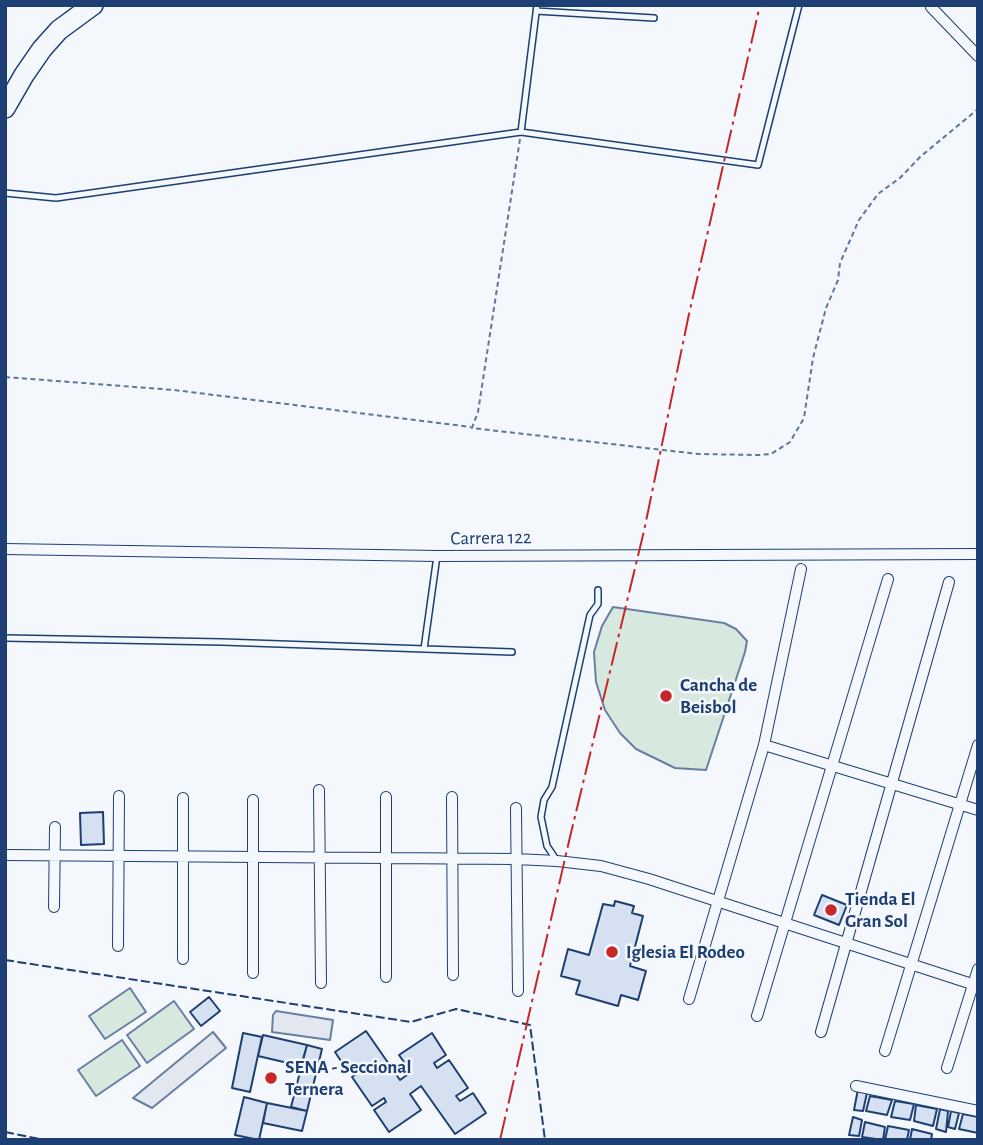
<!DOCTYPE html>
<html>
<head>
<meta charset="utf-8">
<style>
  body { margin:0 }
  #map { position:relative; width:983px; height:1145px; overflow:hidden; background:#f4f7fb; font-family:"Alegreya Sans",sans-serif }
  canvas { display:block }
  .frame { position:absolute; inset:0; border:7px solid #1d3f73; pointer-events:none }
</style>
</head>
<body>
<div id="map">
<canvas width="983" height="1145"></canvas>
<div class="frame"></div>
</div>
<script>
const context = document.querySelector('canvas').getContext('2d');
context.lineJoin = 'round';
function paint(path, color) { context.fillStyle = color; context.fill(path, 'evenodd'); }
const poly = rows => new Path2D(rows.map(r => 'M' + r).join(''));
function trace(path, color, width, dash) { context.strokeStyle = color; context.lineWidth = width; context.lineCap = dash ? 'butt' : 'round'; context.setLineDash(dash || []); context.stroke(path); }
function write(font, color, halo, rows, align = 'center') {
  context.font = font + ' "Alegreya Sans",sans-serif'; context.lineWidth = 5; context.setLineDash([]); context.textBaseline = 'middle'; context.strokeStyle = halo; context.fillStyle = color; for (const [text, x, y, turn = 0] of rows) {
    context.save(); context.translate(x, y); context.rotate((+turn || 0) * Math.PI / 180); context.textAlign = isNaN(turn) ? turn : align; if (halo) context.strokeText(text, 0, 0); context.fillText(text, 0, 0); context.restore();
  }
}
const green = poly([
  [613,607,724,623,736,629,747,641,745,652,706,770,675,768,636,749,620,733,605,710,596,682,594,652,602,626,613,607],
  [130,988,146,1012,105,1039,89,1016,130,988],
  [174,1001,194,1029,147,1063,127,1035,174,1001],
  [122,1040,140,1066,96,1096,78,1070,122,1040]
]);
paint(green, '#d7e8df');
trace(green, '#687fa3', 2);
const parking = poly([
  [276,1011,333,1020,330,1040,272,1032,273,1015,276,1011],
  [213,1032,226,1048,152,1108,133,1098,213,1032]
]);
paint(parking, '#e3e8f0');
trace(parking, '#687fa3', 2);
const building = poly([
  [103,812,104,844,81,845,80,813,103,812],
  [822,895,847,905,839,925,814,915,822,895],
  [615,901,634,906,632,913,643,916,630,966,646,971,638,1000,621,995,618,1006,576,994,580,981,561,976,568,949,589,955,603,904,614,906,615,901],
  [209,997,220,1011,201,1026,190,1012,209,997],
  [366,1031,400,1080,411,1072,399,1055,432,1033,446,1055,434,1063,437,1068,449,1060,468,1088,456,1096,460,1101,473,1093,486,1113,455,1134,421,1086,410,1094,421,1110,389,1132,374,1110,386,1102,384,1098,372,1106,352,1077,364,1069,361,1065,349,1073,335,1052,366,1031],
  [243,1033,262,1037,250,1092,232,1088,243,1033],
  [263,1035,307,1045,301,1066,258,1056,263,1035],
  [307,1045,322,1049,307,1111,291,1107,307,1045],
  [858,1089,867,1093,863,1111,854,1110,858,1089],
  [870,1096,892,1100,887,1115,866,1111,870,1096],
  [244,1097,267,1103,259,1140,235,1135,244,1097],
  [895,1101,914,1104,910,1120,891,1117,895,1101],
  [267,1103,307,1111,302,1131,263,1123,267,1103],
  [916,1105,937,1109,933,1126,914,1121,916,1105],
  [940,1109,948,1111,946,1132,936,1129,940,1109],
  [951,1111,959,1113,955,1129,948,1127,951,1111],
  [963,1114,978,1117,978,1133,959,1129,963,1114],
  [853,1117,862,1120,859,1136,849,1135,853,1117],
  [865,1122,885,1127,883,1140,862,1137,865,1122],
  [888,1126,909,1130,907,1140,885,1140,888,1126],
  [912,1129,932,1134,931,1140,910,1140,912,1129]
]);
paint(building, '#d5e0f0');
trace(building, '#1d3f73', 2);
const lane = poly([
  [536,11,654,18],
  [521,132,537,5],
  [5,193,56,198,521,132,758,165,799,5],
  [5,638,222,642,512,652],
  [424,649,437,556],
  [557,861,547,846,541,817,544,800,552,787,590,615,598,604,598,590]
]);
const street = poly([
  [932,5,931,7,978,56],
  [5,549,437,556,978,554],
  [764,745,978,810],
  [319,790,321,983],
  [386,797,386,977],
  [452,797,453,975],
  [183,798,183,959],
  [253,800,253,973],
  [516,808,518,991],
  [5,855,516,859,557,861,601,866,649,879,978,986],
  [54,907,55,827],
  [118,946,119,796],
  [689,999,764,745,801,569],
  [757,1016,888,579],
  [821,1032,949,582],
  [885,1051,978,745],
  [947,1068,978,969],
  [856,1086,978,1111]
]);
const highway = poly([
  [5,108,24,75,42,49,59,30,93,5]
]);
trace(lane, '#1d3f73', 8);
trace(street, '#1d3f73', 12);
trace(highway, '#1d3f73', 22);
trace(poly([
  [520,139,478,412,472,428,698,454,759,455,771,454,790,442,804,418,813,358,826,308,838,280,840,263,859,220,878,194,901,177,920,157,978,109],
  [5,377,174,390,471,427]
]), '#5e769c', 2, [5, 3.5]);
trace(lane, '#f4f7fb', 5);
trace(street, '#f4f7fb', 10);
trace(highway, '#f4f7fb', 19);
trace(poly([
  [5,960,411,1022,456,1009,530,1025,545,1140],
  [5,1132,45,1140]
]), '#1d3f73', 2, [9, 3.5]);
trace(poly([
  [500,1140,570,837,644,531,689,314,760,5]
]), '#c62828', 2, [24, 5, 3.5, 5]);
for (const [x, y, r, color] of [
  [666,696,7,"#c62828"],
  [831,910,7,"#c62828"],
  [612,952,7,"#c62828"],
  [271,1078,7,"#c62828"]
]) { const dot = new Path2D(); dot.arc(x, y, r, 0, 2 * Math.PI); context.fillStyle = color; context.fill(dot); trace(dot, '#f4f7fb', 2.5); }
write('19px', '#1d3f73', '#f4f7fb', [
  ["Carrera 122",491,538,-1]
]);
write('bold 19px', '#1d3f73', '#f4f7fb', [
  ["Cancha de",680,685],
  ["Beisbol",680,707],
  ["Tienda El",845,899],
  ["Gran Sol",845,921],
  ["Iglesia El Rodeo",626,952],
  ["SENA - Seccional",285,1067],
  ["Ternera",285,1089]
], 'left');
</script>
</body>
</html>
